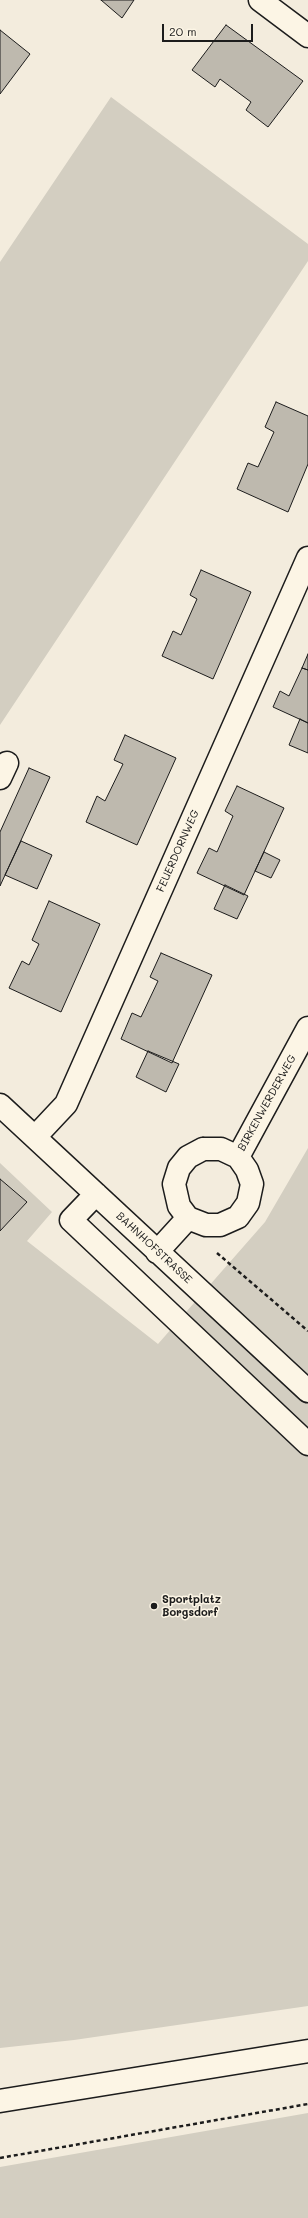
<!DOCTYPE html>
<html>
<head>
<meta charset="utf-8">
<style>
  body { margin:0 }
  #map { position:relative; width:308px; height:2218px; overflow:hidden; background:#f3ecdd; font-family:Mali,sans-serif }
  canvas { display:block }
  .scale { position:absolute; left:162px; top:24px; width:91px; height:18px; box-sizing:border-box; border:2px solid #1c1c1c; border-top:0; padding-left:5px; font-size:12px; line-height:14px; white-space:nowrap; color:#1c1c1c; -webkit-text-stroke:3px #fcf5e5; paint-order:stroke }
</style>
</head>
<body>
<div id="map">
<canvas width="308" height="2218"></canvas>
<div class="scale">20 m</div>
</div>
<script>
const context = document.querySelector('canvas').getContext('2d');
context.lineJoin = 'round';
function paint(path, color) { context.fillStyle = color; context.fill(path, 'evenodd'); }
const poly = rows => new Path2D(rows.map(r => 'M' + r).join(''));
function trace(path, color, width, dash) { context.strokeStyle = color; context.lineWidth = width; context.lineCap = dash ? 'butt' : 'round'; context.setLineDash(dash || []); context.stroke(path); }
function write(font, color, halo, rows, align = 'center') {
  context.font = font + ' Mali,sans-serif'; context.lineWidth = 3; context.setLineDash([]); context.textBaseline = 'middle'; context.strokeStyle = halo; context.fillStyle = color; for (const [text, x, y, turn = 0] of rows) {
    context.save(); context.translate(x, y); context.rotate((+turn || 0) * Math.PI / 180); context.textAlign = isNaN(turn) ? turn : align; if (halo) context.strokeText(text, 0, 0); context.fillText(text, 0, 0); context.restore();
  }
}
paint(poly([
  [111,97,308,244,308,261,0,725,0,262],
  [308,1148,308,2006,74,2040,0,2048,0,1163,52,1212,27,1241,158,1344,265,1222],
  [308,2113,308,2218,0,2218,0,2167]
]), '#d3cec1');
const building = poly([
  [101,0,134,0,122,18,101,0],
  [226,25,303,81,268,127,246,110,251,102,220,79,215,87,192,70,226,25],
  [0,30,30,54,0,94,0,30],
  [276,402,308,416,308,464,288,512,237,489,248,463,258,467,274,432,265,427,276,402],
  [201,570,251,592,213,679,162,656,173,631,181,635,197,599,190,595,201,570],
  [308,654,308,670,302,668,308,654],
  [302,668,308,670,308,723,273,707,280,691,289,696,302,668],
  [300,719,308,723,308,753,289,745,300,719],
  [125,735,176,758,137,845,86,822,97,796,105,801,123,764,114,760,125,735],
  [29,768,50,777,0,886,0,832,29,768],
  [237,786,284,808,244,895,197,873,209,848,217,852,233,816,225,811,237,786],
  [21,841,52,855,37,889,5,875,21,841],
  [264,852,280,860,271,878,255,871,264,852],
  [225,885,248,896,237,919,214,909,225,885],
  [49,901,100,924,61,1012,9,988,22,961,29,965,39,944,32,940,49,901],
  [161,953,212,975,172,1063,121,1039,132,1013,141,1017,158,981,150,977,161,953],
  [148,1051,179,1064,166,1092,136,1077,148,1051],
  [0,1179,27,1202,0,1231,0,1179]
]);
paint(building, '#beb9ae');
trace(building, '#1c1c1c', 1);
const minor = poly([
  [260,0,308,36],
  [0,778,7,763],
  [0,1105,308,1391],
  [35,1137,66,1104,308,558],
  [203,1149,221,1149,238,1157,247,1170,252,1184,248,1203,238,1217,220,1225,206,1225,188,1218,179,1206,174,1184,179,1168,188,1157,203,1149],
  [238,1157,308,1028],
  [96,1194,71,1220,308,1444],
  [157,1252,188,1218],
  [0,2101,308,2051]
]);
trace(minor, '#1c1c1c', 25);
trace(poly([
  [217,1253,308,1331],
  [0,2158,308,2104]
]), '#1c1c1c', 2.5, [4, 3]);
trace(minor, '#fcf5e5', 22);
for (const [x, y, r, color] of [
  [154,1606,4,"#1c1c1c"]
]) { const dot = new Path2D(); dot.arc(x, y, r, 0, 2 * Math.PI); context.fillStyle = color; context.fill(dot); trace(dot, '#fcf5e5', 1.5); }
write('11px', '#1c1c1c', '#fcf5e5', [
  ["FEUERDORNWEG",178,851,-66],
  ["BIRKENWERDERWEG",267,1103,-61],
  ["BAHNHOFSTRASSE",154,1248,43]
]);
write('bold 11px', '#1c1c1c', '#fcf5e5', [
  ["Sportplatz",162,1600],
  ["Borgsdorf",162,1613]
], 'left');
</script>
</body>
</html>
